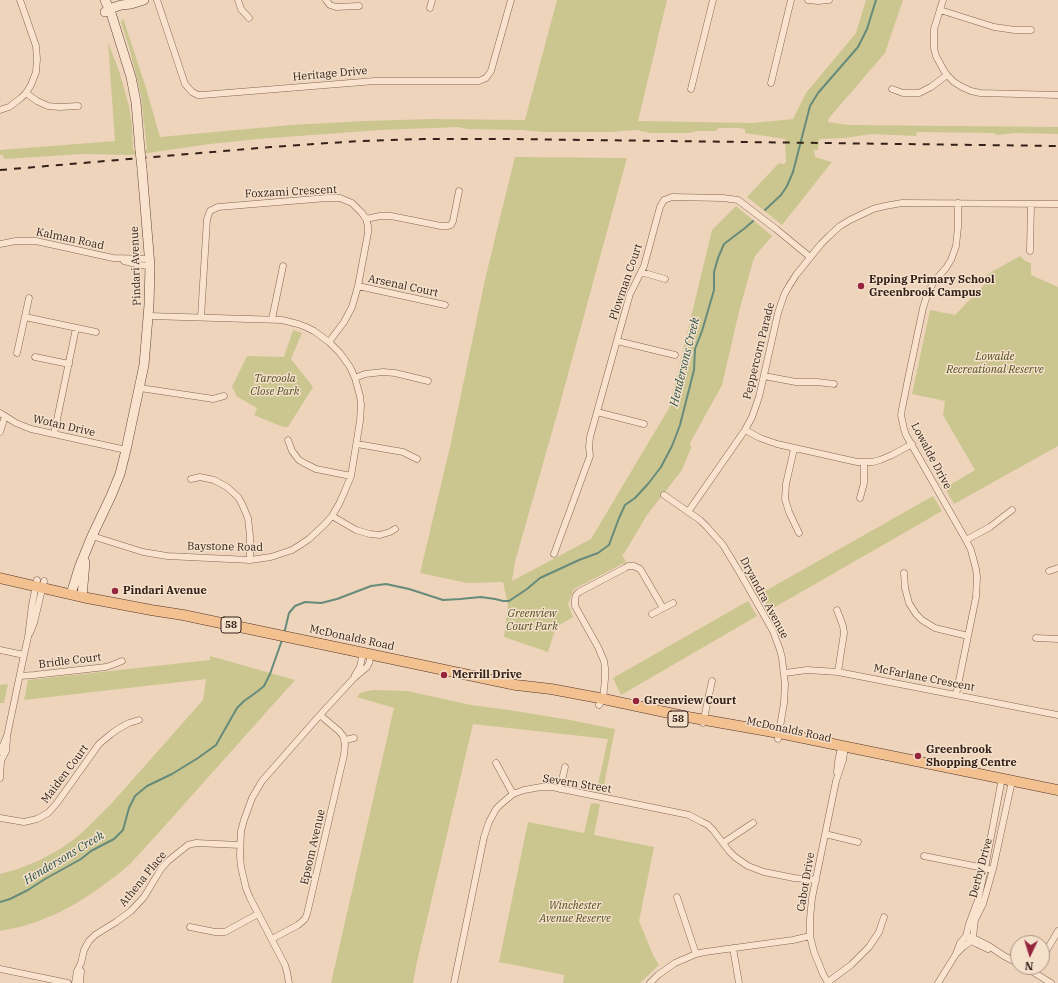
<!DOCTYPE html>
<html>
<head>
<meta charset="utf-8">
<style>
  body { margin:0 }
  #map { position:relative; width:1058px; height:983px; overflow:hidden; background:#eed4bb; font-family:"IBM Plex Serif",serif }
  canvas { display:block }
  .north { position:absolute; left:1010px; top:935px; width:40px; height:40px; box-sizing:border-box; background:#f5e0cb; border:1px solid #a89484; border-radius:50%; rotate:184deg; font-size:11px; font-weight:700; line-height:16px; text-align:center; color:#34211a }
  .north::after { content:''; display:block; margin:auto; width:14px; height:18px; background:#94253d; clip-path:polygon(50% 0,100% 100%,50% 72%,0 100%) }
</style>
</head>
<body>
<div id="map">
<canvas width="1058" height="983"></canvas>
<div class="north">N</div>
</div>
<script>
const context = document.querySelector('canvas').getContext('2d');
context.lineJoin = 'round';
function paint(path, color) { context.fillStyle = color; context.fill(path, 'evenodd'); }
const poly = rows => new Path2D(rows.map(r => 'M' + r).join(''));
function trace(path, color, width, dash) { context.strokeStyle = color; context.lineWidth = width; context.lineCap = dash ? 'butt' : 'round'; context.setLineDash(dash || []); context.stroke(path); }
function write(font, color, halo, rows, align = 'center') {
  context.font = font + ' "IBM Plex Serif",serif'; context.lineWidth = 3; context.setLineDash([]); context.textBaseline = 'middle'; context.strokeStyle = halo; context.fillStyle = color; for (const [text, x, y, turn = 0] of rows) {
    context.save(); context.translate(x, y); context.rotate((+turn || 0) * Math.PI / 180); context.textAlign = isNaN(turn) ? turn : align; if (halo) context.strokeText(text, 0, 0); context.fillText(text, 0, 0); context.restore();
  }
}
paint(poly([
  [557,0,667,0,638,121,753,123,793,119,806,93,856,33,866,0,903,0,885,53,829,118,828,122,849,125,1058,127,1058,134,1014,133,997,135,993,133,917,132,916,136,871,134,845,138,819,139,818,150,814,150,815,157,832,162,782,225,747,197,779,163,784,164,786,162,785,139,745,133,745,129,739,128,719,128,716,131,697,131,690,133,651,133,636,130,621,131,612,132,544,132,521,130,467,129,458,127,434,128,380,130,258,139,210,144,148,153,129,155,82,154,4,159,3,155,0,155,0,150,115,141,108,42,120,74,129,106,132,125,133,150,147,149,141,96,130,50,121,22,123,18,146,88,160,137,291,125,365,121,432,119,525,120],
  [515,157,627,158,558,411,515,562,512,581,591,539,669,408,712,230,736,206,772,236,755,256,753,261,739,312,722,385,690,443,691,448,682,470,647,515,625,552,622,555,626,562,574,589,568,604,573,617,556,627,548,652,504,637,508,605,503,582,467,583,420,573,450,447,486,275],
  [1020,256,1025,261,1031,263,1031,275,1058,287,1058,446,954,504,945,488,975,470,943,415,945,401,912,394,930,310,955,315,985,284,986,275],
  [293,330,302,333,291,359,313,387,288,427,283,427,254,415,257,408,236,396,235,392,232,387,247,356,284,357],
  [933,496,942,511,770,610,760,594],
  [748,601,757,616,621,695,613,678],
  [210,656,295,680,162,829,131,863,117,875,91,894,75,904,58,913,36,922,20,927,0,931,0,874,18,869,40,860,60,849,77,837,91,824,111,804,203,700,206,679,24,700,28,680,210,660],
  [8,684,4,703,0,703,0,685],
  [372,690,407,691,435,697,471,705,509,710,570,720,615,729,603,790,597,789,608,739,473,724,417,962,413,983,331,983,394,708,357,697,360,693],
  [591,803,600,804,594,835,654,847,639,921,654,957,659,965,640,983,563,983,564,975,499,962,528,822,584,833]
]), '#cbc690');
trace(poly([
  [765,210,781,195,787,186,793,172,810,106,818,93,858,47,867,29,876,0],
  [284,634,289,613,295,606,305,602,321,603,337,599,371,586,386,584,409,589,443,600,460,599,481,597,495,599,503,601,509,601,527,589,540,578,579,560,598,553,609,545,619,518,625,505,635,498,648,484,661,467,672,446,680,425,694,370,695,349,702,331,714,290,714,272,718,258,724,244,745,228,753,221],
  [0,902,10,899,28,890,45,879,81,859,91,851,114,839,123,830,129,808,135,796,147,786,172,774,198,758,216,745,237,708,244,701,258,691,264,686,270,674,282,640]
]), '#678b7b', 2);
const street = poly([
  [157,0,185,84,192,92,198,95,202,95,375,81,479,81,486,78,491,71,511,0],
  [238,0,241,9,249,18],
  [326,0,330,5,336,7,359,6],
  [808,0,818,1,829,0],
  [943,0,934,29,934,48,936,56,943,69,947,75,954,82,962,87,971,91,980,93,1058,95],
  [430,8,432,0],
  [940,10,994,27,1015,30,1031,30],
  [771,83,791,0],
  [691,89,713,0],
  [892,89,903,93,919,93,931,87,947,75],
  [26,93,37,101,48,106,59,107,78,106],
  [0,110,9,107,21,98,26,93,31,85,36,72,37,59,36,46,20,0],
  [366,219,380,216,391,216,441,226,448,226,451,225,453,221,459,191],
  [0,244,16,241,36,241,113,258,149,259],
  [1030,251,1031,204],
  [124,261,140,265,150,266],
  [641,272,665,279],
  [358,286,445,305],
  [25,317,96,332],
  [201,317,207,219,210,211,218,207,327,198,340,198,352,203,362,213,366,219,368,226,368,233,358,286,352,307,344,322,329,342],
  [272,319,283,266],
  [617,341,675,355],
  [17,353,29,298],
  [35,357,69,364],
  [764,376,796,382,817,382,834,384],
  [355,378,365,374,383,372,395,373,428,381],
  [140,388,207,398,213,399,224,396],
  [597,412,644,424],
  [0,413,16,423,31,429,126,450],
  [745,430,760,438,777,444,857,462,873,462,880,460,892,455,912,444],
  [0,432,5,416],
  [54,434,76,328],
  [288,440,292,451,299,460,304,463,316,469,351,476],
  [357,444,403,452,417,459],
  [794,449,786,484,785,499,789,512,799,533],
  [191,479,200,477,214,480,227,487,238,497,242,504,248,518,250,536,250,560],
  [664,495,700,520,707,527,723,545,740,573,773,631,780,650,782,658,785,684,784,703,778,739],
  [860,498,864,483,864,463],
  [688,512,745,430,752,417,759,397,778,313,784,295,789,286,796,275,821,244,829,236,840,226,850,220,873,209,885,206,902,203,1058,204],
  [332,516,356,530,370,534,380,535,390,532,395,529],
  [92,536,143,552,167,556,250,560,271,557,292,550,300,545,309,539,325,524,332,516,339,504,344,493,351,476,360,421,361,405,360,396,355,378,350,367,340,353,329,342,314,331,306,327,298,324,282,320,149,316],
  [966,540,990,527,1012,510],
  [554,554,590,456,589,447,590,437,626,308,630,294,644,266,660,207,664,200,672,197,723,198,738,200,776,229,810,257],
  [1049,571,1058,568],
  [904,573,905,588,909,603,916,614,922,620,935,628,968,636],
  [837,610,843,626,844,633,838,672],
  [652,614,673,603],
  [30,633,34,623,44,581],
  [1036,638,1058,639],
  [0,650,24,655],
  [785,673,807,670,838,672,1058,715],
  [355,675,360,667,363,653],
  [20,676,34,675,106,667,112,665,122,661],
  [956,695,976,597,977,577,976,569,971,550,966,540,906,435,904,429,901,415,902,409,908,379,923,308,927,295,933,283,946,268,951,260,956,246,958,227,958,203],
  [599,705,603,699,605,679,605,668,604,661,598,647,575,606,575,599,576,595,579,592,625,568,628,566,634,566,640,569,642,572,663,608],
  [703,723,712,681],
  [345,740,354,738],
  [0,752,7,736,24,655,28,637,32,605,37,580],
  [496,763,513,794],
  [837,772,838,762,840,752,843,746],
  [0,778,1,761,6,751,7,739],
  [560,789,565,767],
  [0,818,24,822,37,819,48,813,57,803,99,744,111,734,118,729,129,723,139,720],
  [825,834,858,842],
  [723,843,753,823],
  [924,856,989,869],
  [677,897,696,954],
  [190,927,215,932,225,932,258,914],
  [971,937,989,946,1004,956,1018,963],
  [968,938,975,943,988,949],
  [272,939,298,925,305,919,307,914,344,755,345,744,343,736,339,731,320,715],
  [733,948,739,983],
  [956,954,960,943,966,936,969,924,978,900,985,868,1002,778],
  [1042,958,1058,931],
  [1025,967,1051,983],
  [0,969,68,983],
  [828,982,851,965,869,947,879,932,884,917],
  [75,983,77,971,81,963,84,950,89,941,95,935,116,922,131,911,144,897,161,869,168,861,188,845,196,843,240,845],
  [80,983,81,971],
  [289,983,287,972,285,965,250,898,246,888,241,867,240,856,241,831,244,820,252,798,262,781,320,715,354,678,367,667,369,663,371,655],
  [454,983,484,837,489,822,496,809,501,804,513,794,524,790,541,787,552,787,689,815,702,822,708,825,713,830,729,851,735,857,748,866,764,872,794,878,816,880],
  [650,983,658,975,675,963,696,954,705,952,793,940,810,936],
  [828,983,823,974,814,952,810,936,810,919,812,898,836,781,843,760,844,753,843,746],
  [938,983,956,954,963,947,970,942,973,937,975,920,983,904,993,869,1012,781]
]);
const secondary = poly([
  [105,0,111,13,131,77,136,102,140,150],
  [105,12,109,9,121,5,131,4,144,0],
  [71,594,79,568,92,536,111,496,120,474,126,450,144,365,149,305,150,266,142,169],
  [82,597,85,562]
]);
const primary = poly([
  [0,578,82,597,151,610,183,615,516,685,551,689,599,698,688,717,779,733,1058,790]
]);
trace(street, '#856455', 7);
trace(secondary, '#664639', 10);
trace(primary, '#52342a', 11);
trace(street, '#f9e3ce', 6);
trace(secondary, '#f9e3ce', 9);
trace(primary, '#f3c090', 10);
trace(poly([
  [0,170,271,147,359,141,423,139,509,139,1058,146]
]), '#34211a', 2, [7, 7]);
const secondaryBridge = poly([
  [140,150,142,169]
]);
trace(secondaryBridge, '#664639', 10, []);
trace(secondaryBridge, '#f9e3ce', 9);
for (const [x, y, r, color] of [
  [861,286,4,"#94253d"],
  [115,591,4,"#94253d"],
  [444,675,4,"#94253d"],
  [636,701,4,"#94253d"],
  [918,756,4,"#94253d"]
]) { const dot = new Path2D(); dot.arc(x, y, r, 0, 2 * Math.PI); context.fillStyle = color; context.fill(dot); trace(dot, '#f5e0cb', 1.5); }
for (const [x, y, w] of [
  [231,625,20],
  [678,719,20]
]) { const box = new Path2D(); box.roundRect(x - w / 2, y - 8, w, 16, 3); context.fillStyle = '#f5e0cb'; context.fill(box); trace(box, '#34211a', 1); }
write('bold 10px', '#34211a', null, [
  ["58",231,625],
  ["58",678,719]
]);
write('11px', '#34211a', '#f5e0cb', [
  ["Heritage Drive",330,74,-5],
  ["Foxzami Crescent",291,192,-3],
  ["Kalman Road",70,239,12],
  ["Pindari Avenue",136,266,-92],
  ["Plowman Court",626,282,-71],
  ["Arsenal Court",403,286,12],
  ["Peppercorn Parade",759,351,-76],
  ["Wotan Drive",64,426,13],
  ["Lowalde Drive",931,456,62],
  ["Baystone Road",225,547,1],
  ["Dryandra Avenue",764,598,62],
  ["McDonalds Road",352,638,12],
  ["Bridle Court",70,661,-7],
  ["McFarlane Crescent",924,678,11],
  ["McDonalds Road",789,730,12],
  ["Maiden Court",65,774,-53],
  ["Severn Street",577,784,9],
  ["Epsom Avenue",313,847,-77],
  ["Derby Drive",981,868,-75],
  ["Athena Place",143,879,-51],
  ["Cabot Drive",806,882,-80]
]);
write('bold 11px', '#34211a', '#f5e0cb', [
  ["Epping Primary School",869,280],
  ["Greenbrook Campus",869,293],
  ["Pindari Avenue",123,591],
  ["Merrill Drive",452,675],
  ["Greenview Court",644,701],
  ["Greenbrook",926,750],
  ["Shopping Centre",926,763]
], 'left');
write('italic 11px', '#4e5021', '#f5e0cb', [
  ["Lowalde",995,357],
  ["Recreational Reserve",995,370],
  ["Tarcoola",275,379],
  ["Close Park",275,392],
  ["Greenview",532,614],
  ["Court Park",532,627],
  ["Winchester",575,906],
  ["Avenue Reserve",575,919]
]);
write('italic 12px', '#295448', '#f5e0cb', [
  ["Hendersons Creek",685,362,-76],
  ["Hendersons Creek",64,858,-31]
]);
</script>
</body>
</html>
